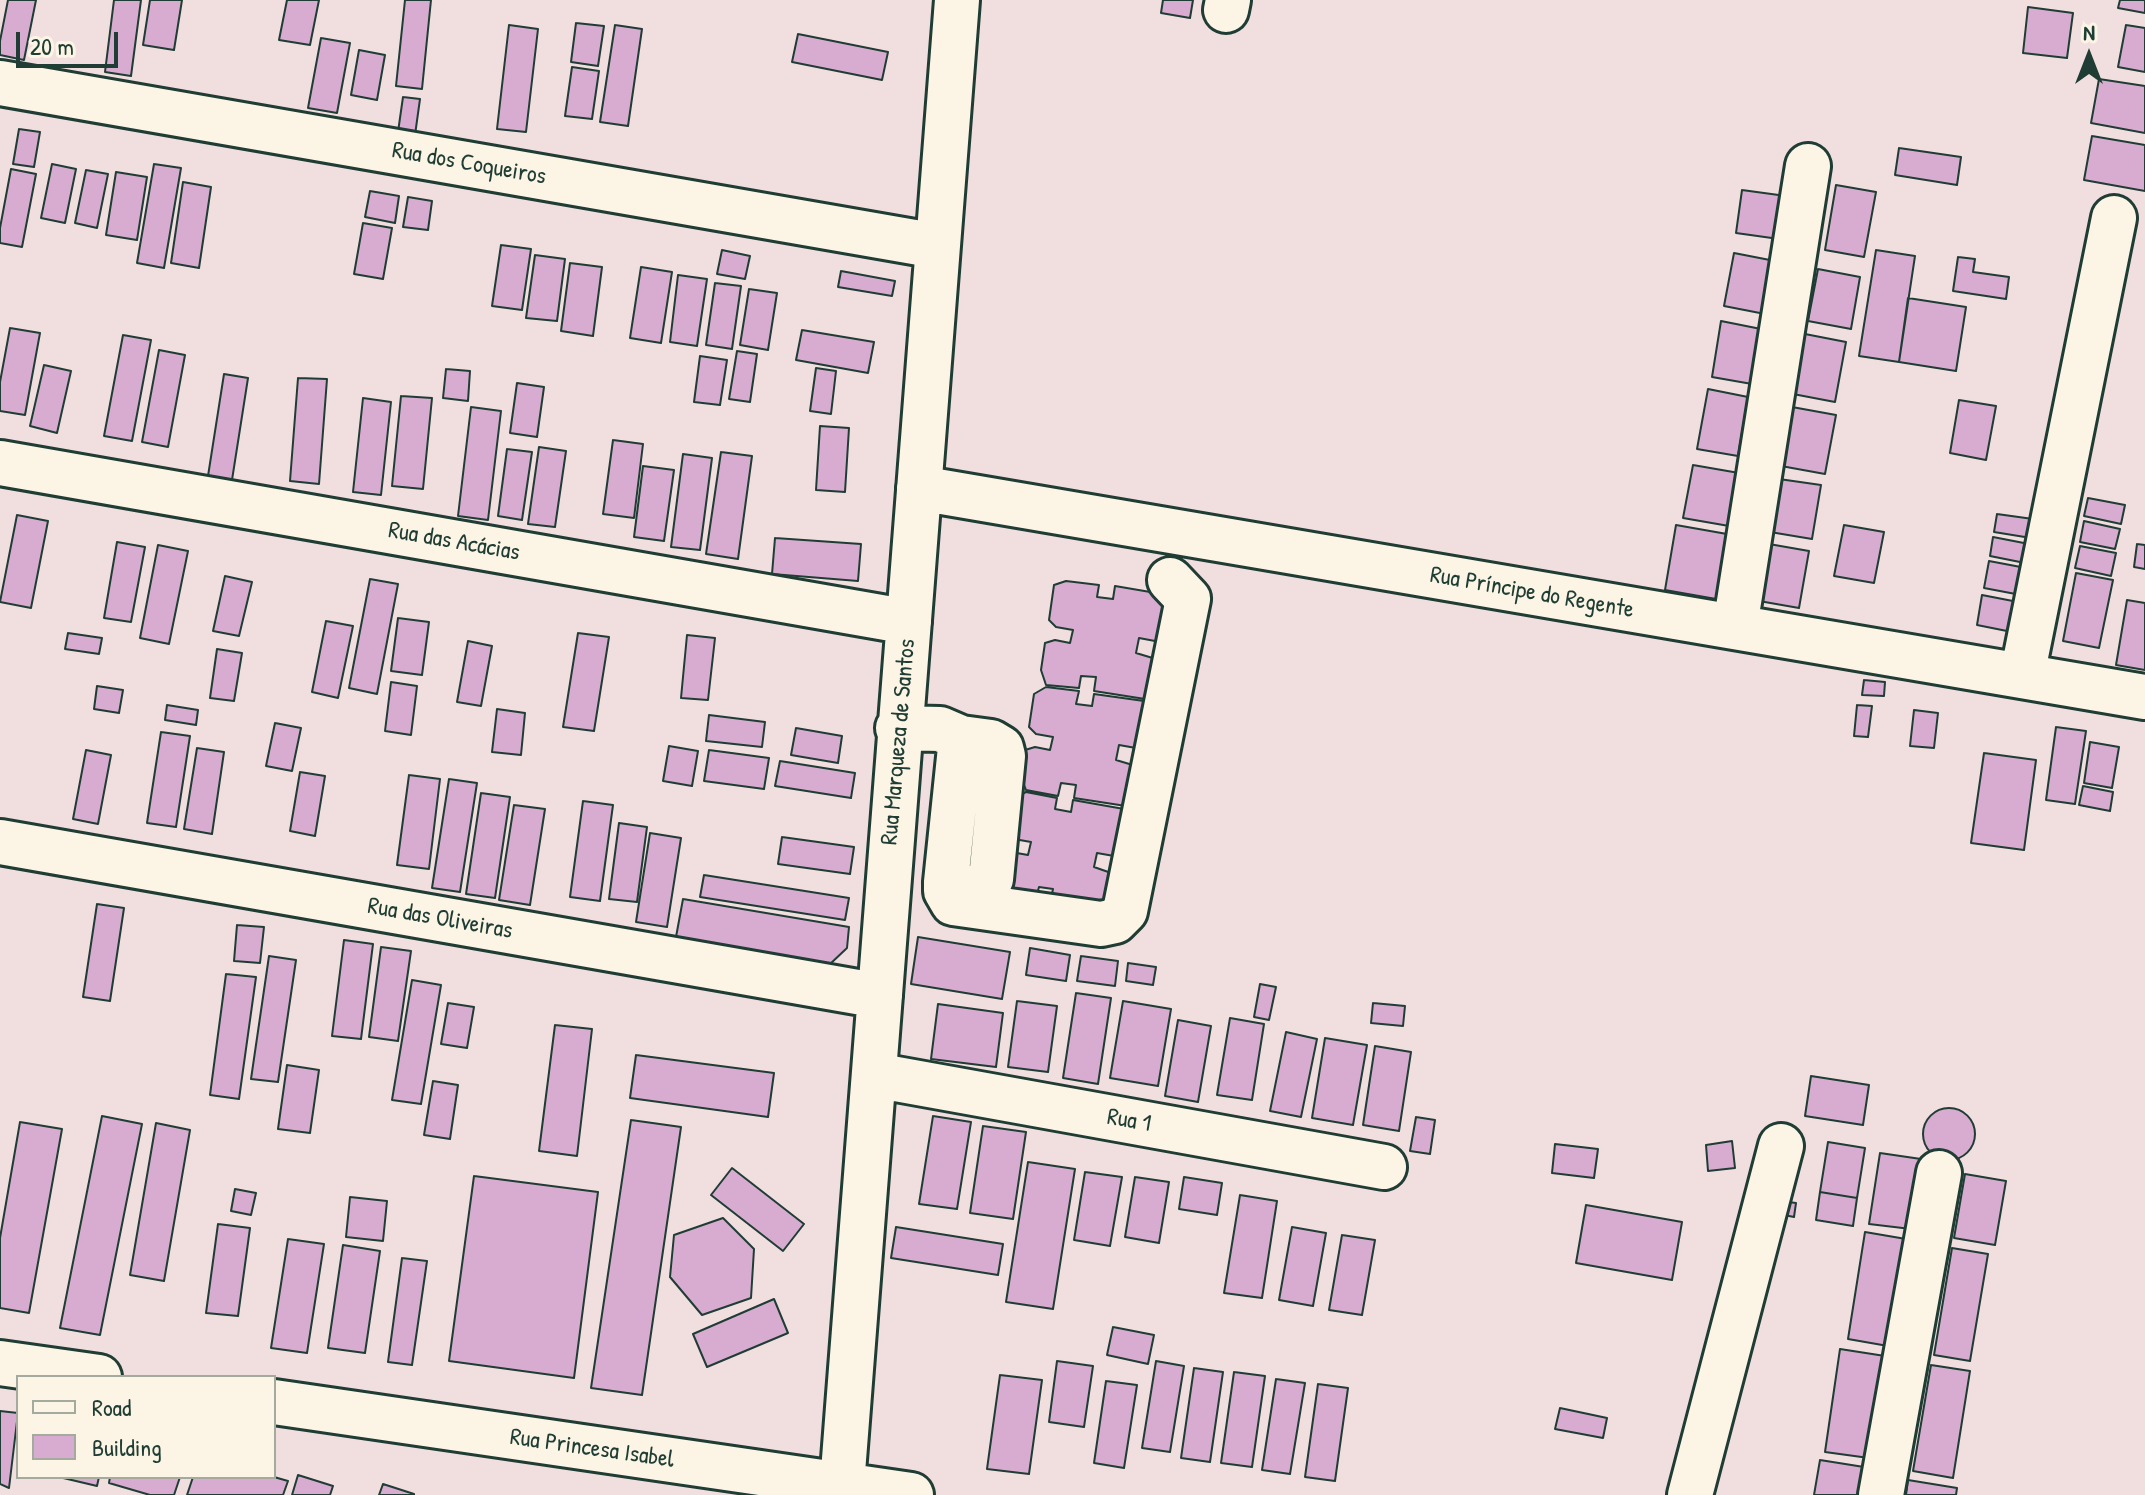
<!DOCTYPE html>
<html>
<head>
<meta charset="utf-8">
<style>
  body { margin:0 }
  #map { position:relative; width:2145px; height:1495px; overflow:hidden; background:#f1dfdf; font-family:"Patrick Hand",sans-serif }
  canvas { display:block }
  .legend { position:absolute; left:16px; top:1375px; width:260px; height:104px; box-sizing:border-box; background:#fcf5e5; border:2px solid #a4ab9e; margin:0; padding:10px 14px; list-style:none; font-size:24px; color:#1f3d34 }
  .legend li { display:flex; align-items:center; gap:16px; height:40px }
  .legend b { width:40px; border:2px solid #a4ab9e }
  .north { position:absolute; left:2049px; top:16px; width:80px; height:80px; -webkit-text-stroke:6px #fcf5e5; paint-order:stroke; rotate:0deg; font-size:22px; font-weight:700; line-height:32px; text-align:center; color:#1f3d34 }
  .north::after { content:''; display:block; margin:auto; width:28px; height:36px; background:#1f3d34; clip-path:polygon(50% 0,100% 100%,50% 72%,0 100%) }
  .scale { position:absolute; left:16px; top:32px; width:102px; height:36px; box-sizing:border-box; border:4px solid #1f3d34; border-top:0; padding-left:10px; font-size:24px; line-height:28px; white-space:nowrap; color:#1f3d34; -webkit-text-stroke:6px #fcf5e5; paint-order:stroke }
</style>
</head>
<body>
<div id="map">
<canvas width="2145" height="1495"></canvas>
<ul class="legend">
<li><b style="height:10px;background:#fcf5e5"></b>Road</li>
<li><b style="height:22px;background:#d8acd0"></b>Building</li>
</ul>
<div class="north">N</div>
<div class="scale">20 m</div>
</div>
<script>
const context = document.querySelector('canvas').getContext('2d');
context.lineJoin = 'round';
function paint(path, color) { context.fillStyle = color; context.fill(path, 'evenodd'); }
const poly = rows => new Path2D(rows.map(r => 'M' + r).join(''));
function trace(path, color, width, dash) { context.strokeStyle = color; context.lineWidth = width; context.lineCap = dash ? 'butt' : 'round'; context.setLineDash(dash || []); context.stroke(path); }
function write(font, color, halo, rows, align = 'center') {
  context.font = font + ' "Patrick Hand",sans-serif'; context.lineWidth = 8; context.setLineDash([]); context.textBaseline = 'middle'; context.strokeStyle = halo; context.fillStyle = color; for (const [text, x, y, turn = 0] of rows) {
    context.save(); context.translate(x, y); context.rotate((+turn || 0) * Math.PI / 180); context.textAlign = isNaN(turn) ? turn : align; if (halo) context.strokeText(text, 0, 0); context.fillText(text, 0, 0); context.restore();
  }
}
const building = poly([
  [8,0,36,0,24,60,0,55,0,41,8,0],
  [114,0,141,0,131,76,105,72,114,0],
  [150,0,182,0,174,50,143,45,150,0],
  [287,0,319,0,310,45,279,40,287,0],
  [405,0,431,0,422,89,396,86,405,0],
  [1163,0,1193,0,1190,18,1161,13,1163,0],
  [2120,0,2145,0,2145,13,2118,8,2120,0],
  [2028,7,2073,13,2067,58,2023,53,2028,7],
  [576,23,604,26,598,66,571,62,576,23],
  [509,25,538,29,526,132,497,129,509,25],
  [615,25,642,29,628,126,600,122,615,25],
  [2126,25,2145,28,2145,72,2118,67,2126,25],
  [798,34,888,52,882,80,792,62,798,34],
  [321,38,350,43,337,113,308,108,321,38],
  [359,50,385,55,377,100,351,95,359,50],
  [572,67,599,71,592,119,565,116,572,67],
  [2099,79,2145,86,2145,133,2091,123,2099,79],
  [403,97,420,99,415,135,398,132,403,97],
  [19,129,40,132,34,167,13,164,19,129],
  [2092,136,2145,145,2145,191,2084,180,2092,136],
  [1899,148,1961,157,1957,185,1895,175,1899,148],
  [52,164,76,169,65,223,41,218,52,164],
  [154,164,181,168,164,268,137,263,154,164],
  [11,169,36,174,22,247,0,243,0,228,11,169],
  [86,170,108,174,97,228,75,223,86,170],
  [116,172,147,177,137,240,106,235,116,172],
  [183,182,211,187,199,268,171,263,183,182],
  [1836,185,1876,192,1864,257,1825,250,1836,185],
  [1742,190,1786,196,1779,239,1736,233,1742,190],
  [370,191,399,196,395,223,365,217,370,191],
  [408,197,432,201,428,230,403,227,408,197],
  [363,223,392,228,383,279,354,274,363,223],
  [501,245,531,249,522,310,492,306,501,245],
  [722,250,750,256,745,279,717,274,722,250],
  [1876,250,1915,256,1899,362,1859,356,1876,250],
  [1734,253,1775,261,1765,314,1724,306,1734,253],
  [535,255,565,259,557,321,526,318,535,255],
  [1958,257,1975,259,1973,272,2009,277,2006,299,1953,291,1958,257],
  [570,263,602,267,593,336,561,331,570,263],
  [641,267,672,272,661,343,630,338,641,267],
  [1818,269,1860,277,1851,329,1808,321,1818,269],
  [841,271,895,281,892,296,838,287,841,271],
  [678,275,707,279,697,346,670,342,678,275],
  [715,283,741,286,732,349,706,345,715,283],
  [749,289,777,293,768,350,740,345,749,289],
  [1908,298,1966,307,1956,371,1899,362,1908,298],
  [1721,321,1761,329,1752,384,1712,377,1721,321],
  [10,328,40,333,25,415,0,411,0,382,10,328],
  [802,330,874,342,868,373,796,360,802,330],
  [1805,334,1846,342,1835,402,1793,394,1805,334],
  [123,335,151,340,132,441,104,436,123,335],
  [159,350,185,355,168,447,142,442,159,350],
  [737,351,757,354,750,402,729,399,737,351],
  [700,356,727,360,720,405,694,402,700,356],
  [44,365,71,371,57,433,30,426,44,365],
  [816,368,836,371,831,414,810,411,816,368],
  [446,369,470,371,468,401,443,398,446,369],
  [224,374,248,378,232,480,208,476,224,374],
  [298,378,327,379,319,484,290,481,298,378],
  [517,383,544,387,537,437,510,433,517,383],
  [1708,389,1748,397,1738,456,1697,449,1708,389],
  [401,396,432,398,423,489,392,486,401,396],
  [363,398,391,402,381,495,353,492,363,398],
  [1959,400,1996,406,1986,460,1950,453,1959,400],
  [471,407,501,411,488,520,458,516,471,407],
  [1792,407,1836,415,1825,474,1781,466,1792,407],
  [820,426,849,428,845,492,816,490,820,426],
  [613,440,643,444,634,518,603,514,613,440],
  [539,447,566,451,555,527,528,524,539,447],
  [507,449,532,452,522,520,498,516,507,449],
  [721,452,752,456,738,559,706,554,721,452],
  [683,454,712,458,700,550,671,547,683,454],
  [1693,465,1739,473,1729,526,1683,518,1693,465],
  [643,466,674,470,664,541,634,537,643,466],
  [1779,479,1821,485,1812,539,1770,532,1779,479],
  [2088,498,2125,505,2121,524,2084,516,2088,498],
  [1997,514,2033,519,2031,538,1994,532,1997,514],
  [17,515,48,521,31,608,0,602,17,515],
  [2084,521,2120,529,2115,549,2080,542,2084,521],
  [1676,525,1727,534,1716,599,1665,590,1676,525],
  [1844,525,1884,532,1874,583,1834,576,1844,525],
  [1993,537,2029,544,2025,563,1990,556,1993,537],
  [775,538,861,544,858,581,772,574,775,538],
  [117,542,145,547,131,622,104,618,117,542],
  [1769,544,1809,551,1799,608,1759,601,1769,544],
  [2137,544,2145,545,2145,569,2134,567,2137,544],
  [158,545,188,551,169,644,140,638,158,545],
  [2080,546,2116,553,2111,576,2075,568,2080,546],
  [1989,561,2026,568,2021,595,1984,588,1989,561],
  [2076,573,2113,580,2099,648,2063,641,2076,573],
  [225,576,252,582,239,636,213,631,225,576],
  [370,579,398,584,377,694,349,688,370,579],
  [1066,581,1099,585,1097,597,1113,599,1115,586,1162,594,1166,603,1161,636,1155,641,1139,638,1136,653,1156,659,1151,696,1145,699,1094,691,1096,677,1081,676,1079,688,1046,685,1041,670,1045,643,1055,640,1070,643,1073,630,1056,627,1049,620,1054,585,1066,581],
  [1982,595,2018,602,2012,632,1977,625,1982,595],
  [2127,600,2145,603,2145,670,2116,665,2127,600],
  [398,618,429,622,422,675,391,671,398,618],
  [326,621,353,626,338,698,312,692,326,621],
  [68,633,102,638,99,654,65,649,68,633],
  [578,633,609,637,594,731,563,727,578,633],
  [687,635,715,638,708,700,681,698,687,635],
  [468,641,492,646,481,706,457,702,468,641],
  [217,649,242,653,234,701,210,698,217,649],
  [1864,680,1885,682,1884,696,1862,695,1864,680],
  [391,682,417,686,411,735,385,731,391,682],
  [97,686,123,690,119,713,94,709,97,686],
  [1046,687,1079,691,1076,704,1092,706,1094,694,1144,701,1147,710,1136,748,1119,745,1116,760,1136,766,1126,806,1074,798,1076,785,1061,783,1058,796,1026,790,1021,777,1025,750,1035,747,1050,750,1053,737,1036,734,1029,727,1034,694,1046,687],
  [167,705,198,710,196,725,165,720,167,705],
  [1857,705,1872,706,1868,737,1854,736,1857,705],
  [497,709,525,713,521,755,492,752,497,709],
  [1914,710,1938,713,1934,748,1910,746,1914,710],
  [709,715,765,722,762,747,706,741,709,715],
  [275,723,301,728,292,771,266,766,275,723],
  [2056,727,2086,731,2075,804,2046,800,2056,727],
  [796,728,842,736,838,763,791,755,796,728],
  [161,732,190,736,176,827,147,823,161,732],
  [2090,742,2119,747,2112,788,2084,783,2090,742],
  [669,746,698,751,692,786,663,781,669,746],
  [197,748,224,752,212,834,184,829,197,748],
  [86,750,111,755,98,824,73,819,86,750],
  [709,750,769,758,764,789,704,781,709,750],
  [1984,753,2036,760,2024,850,1971,843,1984,753],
  [780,761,855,773,851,798,775,786,780,761],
  [300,772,325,776,315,836,290,831,300,772],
  [409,775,440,779,429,869,397,865,409,775],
  [449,779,477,783,460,892,432,888,449,779],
  [2083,786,2113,792,2110,811,2079,805,2083,786],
  [1026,792,1057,798,1055,809,1071,812,1073,800,1124,809,1114,856,1097,853,1094,867,1114,874,1101,914,1050,903,1053,889,1039,887,1035,901,1002,894,1011,852,1028,855,1031,842,1014,839,1014,798,1026,792],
  [481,793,510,797,495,898,466,894,481,793],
  [583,801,613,805,600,901,570,897,583,801],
  [514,805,545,809,530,905,499,900,514,805],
  [619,823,647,827,637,902,609,899,619,823],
  [650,833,681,838,667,927,636,922,650,833],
  [782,837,854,847,850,874,778,864,782,837],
  [704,875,849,898,845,920,700,897,704,875],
  [683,899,849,927,847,948,829,965,676,937,683,899],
  [97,904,124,908,110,1001,83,997,97,904],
  [237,925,264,927,260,963,234,961,237,925],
  [918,937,1010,952,1002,999,911,984,918,937],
  [344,940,373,944,361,1039,332,1036,344,940],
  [381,947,411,951,398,1041,369,1037,381,947],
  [1030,948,1070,955,1066,981,1026,975,1030,948],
  [269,956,296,960,278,1082,251,1079,269,956],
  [1081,956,1118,961,1115,986,1077,981,1081,956],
  [1128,963,1156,967,1153,985,1126,981,1128,963],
  [226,974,256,977,239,1099,210,1095,226,974],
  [412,980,441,985,421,1104,392,1100,412,980],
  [1260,984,1276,987,1269,1020,1254,1017,1260,984],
  [1076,993,1111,998,1098,1084,1063,1078,1076,993],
  [1017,1001,1057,1006,1048,1072,1008,1067,1017,1001],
  [1123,1001,1171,1009,1158,1086,1110,1078,1123,1001],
  [448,1003,474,1007,467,1048,441,1044,448,1003],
  [1373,1003,1405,1006,1403,1026,1371,1023,1373,1003],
  [938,1004,1003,1013,996,1067,931,1059,938,1004],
  [1230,1018,1264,1024,1252,1100,1217,1095,1230,1018],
  [1178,1020,1211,1026,1198,1102,1165,1096,1178,1020],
  [555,1025,592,1029,577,1156,539,1151,555,1025],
  [1286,1032,1317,1039,1301,1117,1270,1111,1286,1032],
  [1325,1038,1367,1045,1353,1125,1312,1118,1325,1038],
  [1375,1046,1411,1052,1399,1131,1363,1125,1375,1046],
  [636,1055,774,1073,768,1117,630,1098,636,1055],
  [287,1065,319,1070,310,1133,278,1129,287,1065],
  [1811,1076,1869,1085,1863,1125,1805,1116,1811,1076],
  [433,1081,458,1085,450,1139,424,1135,433,1081],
  '1923 1134a26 26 0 1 1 52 0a26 26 0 1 1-52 0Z',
  [102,1116,142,1124,100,1335,60,1328,102,1116],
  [933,1116,971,1122,957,1209,919,1204,933,1116],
  [1416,1117,1435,1120,1430,1154,1410,1151,1416,1117],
  [631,1120,681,1127,642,1395,591,1388,631,1120],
  [20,1122,62,1129,29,1313,0,1308,0,1238,20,1122],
  [156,1123,190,1130,164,1281,130,1275,156,1123],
  [983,1126,1026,1132,1013,1219,970,1213,983,1126],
  [1732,1141,1735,1168,1708,1171,1706,1145,1732,1141],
  [1828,1142,1865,1148,1857,1198,1820,1192,1828,1142],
  [1555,1144,1598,1149,1594,1178,1552,1173,1555,1144],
  [1880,1153,1921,1159,1911,1229,1869,1224,1880,1153],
  [1028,1162,1075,1169,1053,1309,1006,1302,1028,1162],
  [732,1168,804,1224,783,1251,711,1195,732,1168],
  [1085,1172,1122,1177,1110,1246,1074,1240,1085,1172],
  [1965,1174,2006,1181,1995,1245,1954,1238,1965,1174],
  [474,1176,598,1192,574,1378,449,1361,474,1176],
  [1135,1177,1169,1182,1159,1243,1125,1237,1135,1177],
  [1184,1177,1222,1183,1217,1215,1179,1209,1184,1177],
  [235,1189,256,1193,251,1215,231,1211,235,1189],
  [1820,1192,1857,1198,1853,1226,1816,1220,1820,1192],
  [1240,1195,1277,1201,1262,1298,1224,1293,1240,1195],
  [350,1197,387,1201,383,1241,346,1237,350,1197],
  [1781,1201,1796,1203,1794,1217,1779,1214,1781,1201],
  [1586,1205,1682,1222,1672,1280,1576,1263,1586,1205],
  [723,1218,754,1249,751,1298,702,1315,670,1277,674,1235,723,1218],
  [218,1224,250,1228,238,1316,206,1313,218,1224],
  [896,1227,1003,1244,998,1275,891,1258,896,1227],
  [1292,1227,1326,1233,1313,1306,1279,1300,1292,1227],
  [1865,1232,1906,1239,1888,1346,1848,1339,1865,1232],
  [1342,1235,1375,1240,1362,1315,1329,1310,1342,1235],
  [288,1239,324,1244,307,1353,271,1348,288,1239],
  [343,1245,380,1251,365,1353,328,1348,343,1245],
  [1952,1248,1988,1254,1970,1361,1934,1355,1952,1248],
  [402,1258,427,1261,412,1365,388,1362,402,1258],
  [774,1299,788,1333,707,1367,693,1334,774,1299],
  [1113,1327,1154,1335,1148,1364,1107,1355,1113,1327],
  [1840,1349,1885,1356,1869,1458,1825,1452,1840,1349],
  [1057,1361,1093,1366,1084,1427,1049,1422,1057,1361],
  [1156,1361,1184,1366,1170,1452,1142,1448,1156,1361],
  [1931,1365,1970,1371,1953,1478,1913,1471,1931,1365],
  [1194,1368,1223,1372,1210,1462,1181,1458,1194,1368],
  [1234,1372,1265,1376,1252,1467,1221,1463,1234,1372],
  [1000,1375,1042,1380,1029,1474,987,1469,1000,1375],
  [1276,1379,1305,1383,1290,1474,1262,1470,1276,1379],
  [1106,1381,1137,1385,1124,1468,1094,1463,1106,1381],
  [1318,1384,1348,1388,1335,1481,1305,1477,1318,1384],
  [1560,1408,1607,1418,1603,1438,1555,1429,1560,1408],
  [0,1411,18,1413,9,1488,0,1484,0,1411],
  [1820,1460,1864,1467,1860,1495,1814,1495,1820,1460],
  [298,1475,333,1486,330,1495,292,1495,298,1475],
  [59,1477,99,1477,97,1486,59,1477],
  [110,1477,180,1477,174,1495,150,1495,109,1483,110,1477],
  [193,1477,274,1477,288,1481,283,1495,187,1495,193,1477],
  [1908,1480,1957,1488,1956,1495,1906,1495,1908,1480],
  [383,1484,414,1494,414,1495,379,1495,383,1484]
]);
paint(building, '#d8acd0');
trace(building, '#1f3d34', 2);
const minor = poly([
  [1226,10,1228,0],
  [0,83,937,246],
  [0,463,909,622],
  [919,488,2145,697],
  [1735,627,1808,166],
  [2022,676,2114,218],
  [898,728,940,729,961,738,991,742,1001,748,1003,756,991,879,987,887,981,890,950,885,946,882,961,738],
  [0,842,880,996],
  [946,882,946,891,953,903,1101,924,1115,921,1125,911,1188,599,1170,580],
  [874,1075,1384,1167],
  [0,1363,99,1377],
  [274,1402,911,1495],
  [838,1495,842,1485,957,0],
  [1690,1495,1781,1146],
  [1881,1495,1939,1173]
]);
trace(minor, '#1f3d34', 50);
trace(minor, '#fcf5e5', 44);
write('24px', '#1f3d34', '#fcf5e5', [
  ["Rua dos Coqueiros",469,164,10],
  ["Rua das Acácias",454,542,10],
  ["Rua Príncipe do Regente",1532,593,10],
  ["Rua Marqueza de Santos",899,742,-85],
  ["Rua das Oliveiras",440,919,10],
  ["Rua 1",1129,1121,10],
  ["Rua Princesa Isabel",592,1449,8]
]);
</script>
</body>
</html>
